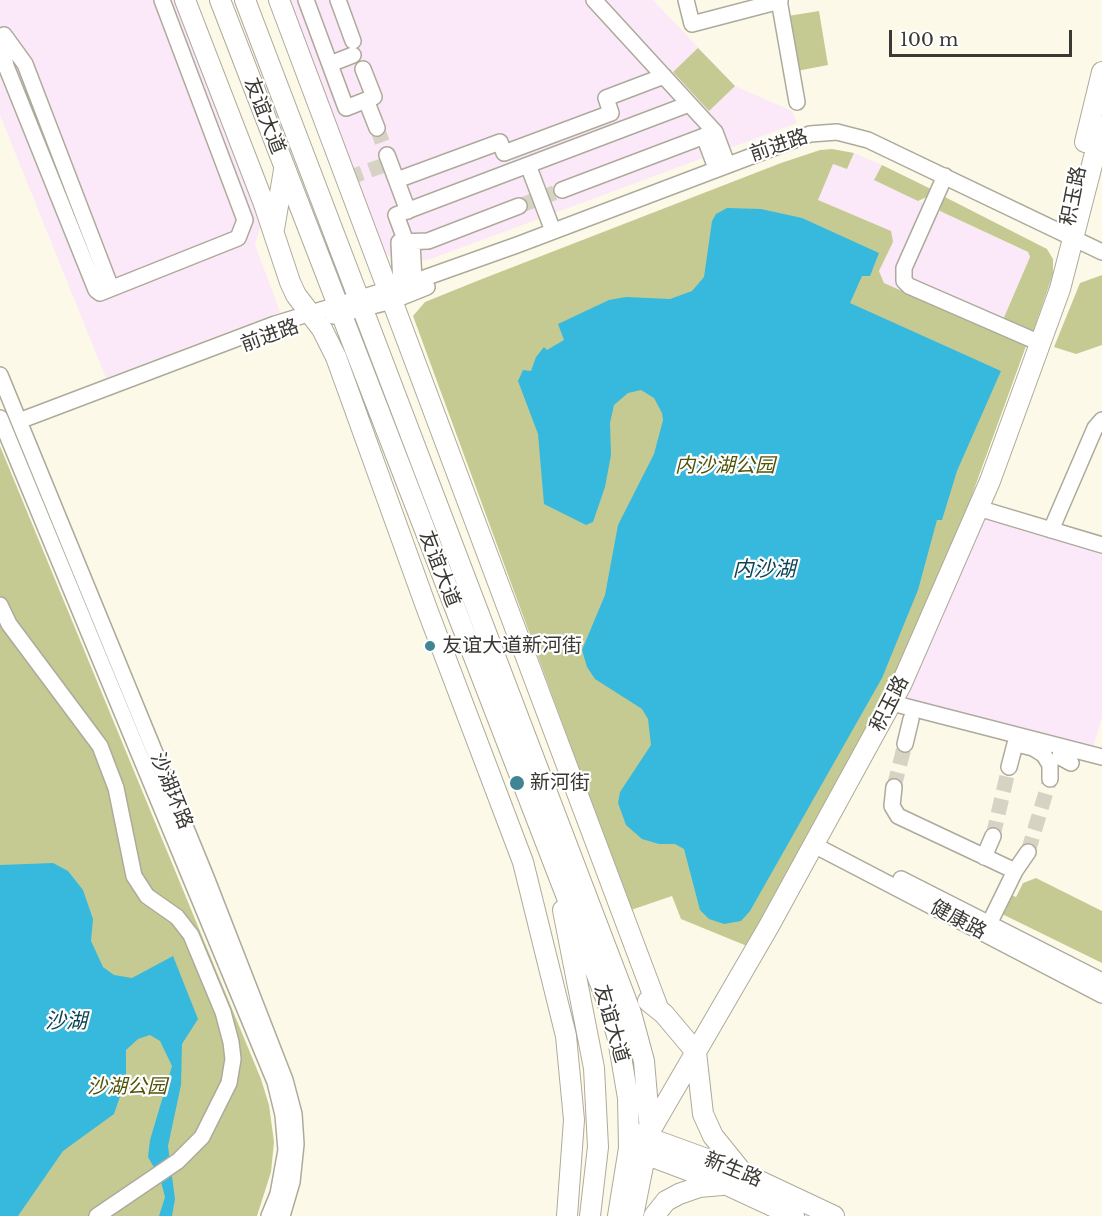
<!DOCTYPE html>
<html>
<head>
<meta charset="utf-8">
<style>
  body { margin:0 }
  #map { position:relative; width:1102px; height:1216px; overflow:hidden; background:#fdf9e9; font-family:"Libre Baskerville",serif }
  canvas { display:block }
  .scale { position:absolute; left:889px; top:30px; width:183px; height:27px; box-sizing:border-box; border:3px solid #3b3933; border-top:0; padding-left:8px; font-size:18px; line-height:21px; white-space:nowrap; color:#3b3933; -webkit-text-stroke:4px #fff; paint-order:stroke }
</style>
</head>
<body>
<div id="map">
<canvas width="1102" height="1216"></canvas>
<div class="scale">100 m</div>
</div>
<script>
const context = document.querySelector('canvas').getContext('2d');
context.lineJoin = 'round';
function paint(path, color) { context.fillStyle = color; context.fill(path, 'evenodd'); }
const poly = rows => new Path2D(rows.map(r => 'M' + r).join(''));
function trace(path, color, width, dash) { context.strokeStyle = color; context.lineWidth = width; context.lineCap = dash ? 'butt' : 'round'; context.setLineDash(dash || []); context.stroke(path); }
function write(font, color, halo, rows, align = 'center') {
  context.font = font + ' "Libre Baskerville","Noto Sans SC",serif'; context.lineWidth = 4.5; context.setLineDash([]); context.textBaseline = 'middle'; context.strokeStyle = halo; context.fillStyle = color; for (const [text, x, y, turn = 0] of rows) {
    context.save(); context.translate(x, y); context.rotate((+turn || 0) * Math.PI / 180); context.textAlign = isNaN(turn) ? turn : align; if (halo) context.strokeText(text, 0, 0); context.fillText(text, 0, 0); context.restore();
  }
}
paint(poly([
  [0,0,184,0,263,218,255,245,280,312,106,378,0,115],
  [288,0,653,0,735,86,792,111,797,123,428,260,394,260,386,254],
  [854,153,882,165,875,180,1027,252,1030,257,997,333,884,283,879,271,893,242,818,200,833,164,847,169],
  [984,517,1102,552,1102,717,1093,748,904,697]
]), '#fbe8f8');
paint(poly([
  [819,11,828,65,797,71,788,16],
  [698,48,735,86,709,111,673,72],
  [832,149,854,153,847,169,833,164,818,200,891,231,893,242,879,271,884,283,1026,346,956,539,904,661,747,946,681,919,672,896,631,910,413,316,425,302,482,279,781,163,820,150],
  [882,165,933,190,929,196,918,201,874,180],
  [941,195,1047,249,1053,259,1053,274,1033,332,1002,322,1030,257,1028,252,940,211],
  [1102,275,1102,345,1076,354,1054,347,1080,283],
  [0,446,261,1079,269,1105,274,1142,271,1172,257,1216,0,1216],
  [1036,878,1102,911,1102,963,1000,913,1009,894,1016,897,1023,883]
]), '#c5ca93');
paint(poly([
  [727,208,761,209,802,218,879,253,870,276,862,276,850,303,1001,371,957,471,942,520,937,520,918,590,882,678,750,911,741,921,724,924,709,919,700,910,684,849,675,844,659,844,642,839,626,825,618,803,620,792,651,745,648,719,642,709,595,679,587,667,582,650,605,595,618,525,654,454,663,420,662,413,654,398,641,390,628,393,614,405,610,423,611,455,605,487,593,522,586,525,544,504,538,434,518,381,523,370,531,371,536,357,544,347,547,350,564,340,558,324,609,300,626,297,670,299,692,291,704,277,712,221,716,214],
  [53,863,68,871,83,890,93,919,91,941,103,967,114,975,132,978,173,956,198,1019,182,1044,181,1085,168,1146,175,1199,172,1216,159,1216,165,1197,160,1178,148,1157,150,1140,172,1066,160,1041,150,1035,138,1039,126,1050,126,1079,114,1114,63,1151,18,1216,0,1216,0,865]
]), '#37b9de');
trace(poly([
  [377,128,387,155],
  [348,178,390,163],
  [519,206,562,190],
  [894,787,905,744],
  [993,836,1009,767],
  [1028,852,1050,779]
]), '#d6d3c5', 15, [15, 8]);
const minor = poly([
  [306,0,346,108,374,97,363,69],
  [338,0,353,41],
  [594,0,715,132,727,164],
  [686,0,692,24,780,1],
  [779,0,797,102],
  [4,35,25,64,111,288],
  [0,39,6,66,96,290,100,293,238,238,245,220,162,0],
  [330,64,353,55],
  [366,100,377,128],
  [704,136,716,168],
  [387,155,408,211],
  [528,165,553,231],
  [945,176,904,268,904,281,909,286,1040,343],
  [397,180,500,142,504,153,611,113,606,98,664,76],
  [562,190,715,132],
  [406,242,396,215,689,104],
  [412,242,414,281],
  [401,286,399,242,428,241,519,206],
  [333,316,392,301,427,287],
  [0,375,206,877,285,1080,294,1114,296,1144,292,1182,282,1216],
  [0,418,275,1082,283,1115,286,1150,278,1194,269,1216],
  [19,421,275,324,416,281,517,245,810,134,837,132,868,140,1102,252],
  [978,508,1102,545],
  [1051,530,1095,428,1102,420],
  [0,605,9,624,100,746,116,788,134,876,147,896,177,917,191,935,223,1012,231,1042,233,1059,229,1083,202,1137,178,1161,97,1216],
  [892,703,1102,757],
  [905,744,911,719],
  [1021,745,1033,748,1044,755,1050,765,1050,779],
  [1061,747,1060,757,1071,763],
  [1009,767,1015,744],
  [894,787,892,806,898,816,1015,871],
  [814,845,1102,995],
  [984,857,993,836],
  [901,879,1102,981],
  [989,924,1015,871,1028,852]
]);
const major = poly([
  [185,0,264,204,290,282,296,295,322,329,336,357,427,609,523,862,566,1036,574,1120,567,1216],
  [220,0,607,1001,618,1039,628,1098,629,1148,618,1216],
  [245,0,631,1013,644,1061,650,1131,633,1216],
  [279,0,658,1008],
  [1085,142,1102,72],
  [274,229,284,170],
  [563,910,594,1068,598,1147,590,1216],
  [648,1001,664,1014,696,1052,703,1114,713,1136,742,1172],
  [650,1131,769,926,901,685,990,481,1060,289,1102,126],
  [638,1134,734,1169,834,1216],
  [634,1150,727,1185,794,1216],
  [654,1216,666,1201,679,1194,699,1187,722,1185]
]);
trace(minor, '#aeaa9b', 18);
trace(major, '#aeaa9b', 22);
trace(minor, '#fff', 15);
trace(major, '#fff', 20);
for (const [x, y, r, color] of [
  [430,646,6,"#418493"],
  [517,783,8,"#418493"]
]) { const dot = new Path2D(); dot.arc(x, y, r, 0, 2 * Math.PI); context.fillStyle = color; context.fill(dot); trace(dot, '#fff', 2); }
write('20px', '#3b3933', '#fff', [
  ["友谊大道",264,116,69],
  ["前进路",779,146,-19],
  ["积玉路",1074,196,-79],
  ["前进路",270,336,-20],
  ["友谊大道",439,569,69],
  ["积玉路",890,704,-63],
  ["沙湖环路",171,791,68],
  ["健康路",958,920,28],
  ["友谊大道",611,1024,74],
  ["新生路",733,1170,22]
]);
write('italic 20px', '#4f5308', '#fff', [
  ["内沙湖公园",725,466],
  ["沙湖公园",127,1087]
]);
write('20px', '#3b3933', '#fff', [
  ["友谊大道新河街",442,646],
  ["新河街",530,783]
], 'left');
write('italic 21px', '#0c4453', '#fff', [
  ["内沙湖",764,570],
  ["沙湖",66,1022]
]);
</script>
</body>
</html>
